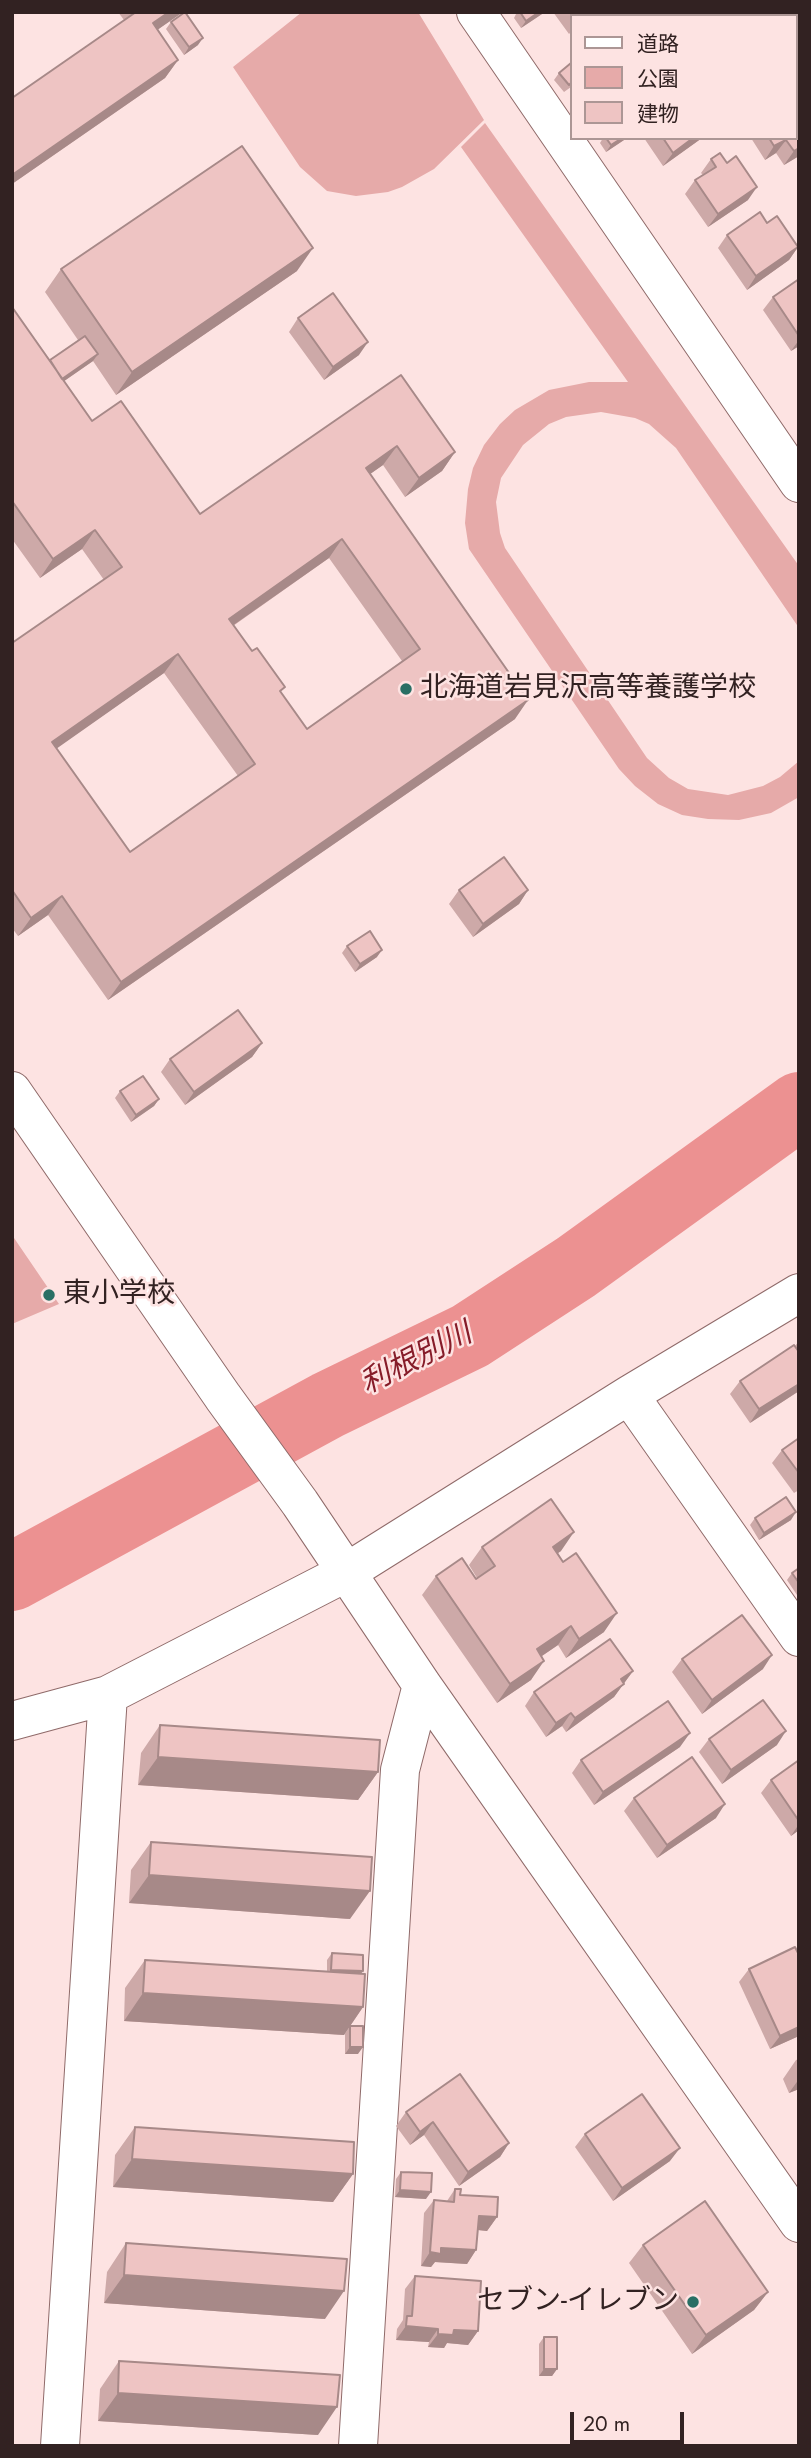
<!DOCTYPE html>
<html>
<head>
<meta charset="utf-8">
<style>
  body { margin:0 }
  #map { position:relative; width:811px; height:2458px; overflow:hidden; background:#fde3e2; font-family:Jost,"Noto Sans JP",sans-serif }
  canvas { display:block }
  .frame { position:absolute; inset:0; border:14px solid #322222; pointer-events:none }
  .legend { position:absolute; left:570px; top:14px; width:228px; height:126px; box-sizing:border-box; background:#fde3e2; border:2px solid #ac9695; margin:0; padding:9px 12px; list-style:none; font-size:21px; color:#322222 }
  .legend li { display:flex; align-items:center; gap:14px; height:35px }
  .legend b { width:35px; border:2px solid #ac9695 }
  .scale { position:absolute; left:570px; top:2412px; width:114px; height:32px; box-sizing:border-box; border:4px solid #322222; border-top:0; padding-left:9px; font-size:21px; line-height:24px; white-space:nowrap; color:#322222; -webkit-text-stroke:5px #fde3e2; paint-order:stroke }
</style>
</head>
<body>
<div id="map">
<canvas width="811" height="2458"></canvas>
<div class="frame"></div>
<ul class="legend">
<li><b style="height:9px;background:#fff"></b>道路</li>
<li><b style="height:19px;background:#e6aaa9"></b>公園</li>
<li><b style="height:19px;background:#eec4c3"></b>建物</li>
</ul>
<div class="scale">20 m</div>
</div>
<script>
const context = document.querySelector('canvas').getContext('2d');
context.lineJoin = 'round';
function paint(path, color) { context.fillStyle = color; context.fill(path, 'evenodd'); }
const poly = rows => new Path2D(rows.map(r => 'M' + r).join(''));
function trace(path, color, width, dash) { context.strokeStyle = color; context.lineWidth = width; context.lineCap = dash ? 'butt' : 'round'; context.setLineDash(dash || []); context.stroke(path); }
function write(font, color, halo, rows, align = 'center') {
  context.font = font + ' Jost,"Noto Sans JP",sans-serif'; context.lineWidth = 5; context.setLineDash([]); context.textBaseline = 'middle'; context.strokeStyle = halo; context.fillStyle = color; for (const [text, x, y, turn = 0] of rows) {
    context.save(); context.translate(x, y); context.rotate((+turn || 0) * Math.PI / 180); context.textAlign = isNaN(turn) ? turn : align; if (halo) context.strokeText(text, 0, 0); context.fillText(text, 0, 0); context.restore();
  }
}
paint(poly([
  [302,12,418,12,484,120,434,169,402,187,388,192,356,196,327,191,300,167,233,67],
  [485,123,799,566,799,628,676,448,649,424,635,418,601,412,566,417,549,424,523,445,501,478,496,502,500,533,505,548,647,758,669,778,688,789,728,795,763,786,780,777,799,761,799,797,771,813,739,820,708,819,682,815,658,804,635,786,619,769,469,549,465,523,468,489,473,468,484,445,500,424,515,410,549,390,589,382,628,382,461,147],
  [12,1235,59,1304,12,1324]
]), '#e6aaa9');
trace(poly([
  [12,1577,328,1405,470,1336,576,1267,799,1106]
]), '#ec9191', 68);
const minor = poly([
  [476,12,799,483],
  [795,33,799,38],
  [12,1091,223,1397,300,1503,422,1685,799,2223],
  [629,1395,799,1637],
  [12,1721,108,1695,347,1572,629,1395,799,1293],
  [60,2446,108,1695],
  [358,2446,400,1770,422,1685]
]);
trace(minor, '#8f6a69', 40);
trace(minor, '#fff', 38);
paint(poly([
  [118,12,183,12,157,30,178,60,165,78,12,184,12,98,124,20],
  [517,12,545,12,521,28,514,18],
  [553,12,598,12,593,16,571,16,571,32,569,34],
  [664,12,737,12,734,16,661,16],
  [171,22,198,45,184,55,166,29],
  [571,63,571,87,564,92,554,80,559,73],
  [799,94,799,156,784,165,776,153,765,160,751,138,795,138],
  [603,138,627,138,606,152,600,143],
  [644,138,702,138,663,166],
  [711,159,748,200,708,227,685,194,695,180,703,175,701,173],
  [767,223,798,247,789,260,747,290,718,248,727,235],
  [61,269,297,271,116,395,93,361,64,381,92,421,200,514,401,375,455,452,442,471,405,497,383,465,370,474,515,719,108,1000,48,915,18,936,12,928,12,643,104,580,82,549,40,578,12,539,12,307,50,360,78,340,45,292],
  [329,558,402,661,307,729,233,626],
  [164,673,238,776,130,852,56,748],
  [799,279,799,346,791,351,763,310,773,297],
  [298,318,359,355,324,380,289,332],
  [459,890,528,890,519,904,473,937,449,904],
  [347,946,377,957,355,972,342,953],
  [262,1043,252,1057,185,1105,161,1072,170,1059],
  [120,1091,159,1099,154,1106,131,1122,115,1098],
  [799,1341,799,1391,750,1423,730,1394,740,1381,795,1346],
  [799,1438,799,1490,794,1493,772,1463,782,1450],
  [755,1518,791,1520,759,1540,750,1525],
  [482,1547,561,1551,558,1553,604,1632,566,1658,558,1645,542,1656,531,1680,497,1703,422,1595,436,1576,477,1578,469,1565],
  [799,1568,799,1598,787,1580,792,1573],
  [682,1659,763,1669,702,1714,672,1672],
  [633,1671,614,1697,566,1732,562,1726,546,1737,525,1706,534,1692],
  [160,1725,378,1772,358,1800,138,1785,141,1753],
  [709,1739,777,1745,722,1784,699,1752],
  [680,1747,594,1805,572,1773,581,1760],
  [799,1760,799,1830,791,1836,761,1793,771,1780],
  [634,1798,716,1818,657,1858,624,1811],
  [151,1842,350,1919,129,1903,131,1870],
  [332,1953,361,1974,363,2007,344,2035,124,2021,125,1988,145,1960,327,1972,327,1960],
  [749,1969,799,2036,770,2049,739,1982],
  [350,2026,358,2054,345,2054,345,2033],
  [799,2059,799,2089,789,2093,783,2079,796,2060],
  [406,2112,509,2143,500,2157,459,2186,424,2135,410,2145,396,2126],
  [135,2127,353,2174,333,2202,113,2187,115,2155],
  [585,2134,670,2161,613,2201,575,2147],
  [401,2172,426,2199,395,2197,396,2179],
  [455,2189,460,2195,497,2217,487,2231,478,2230,476,2250,467,2264,435,2262,431,2267,421,2266,424,2213,434,2200,447,2201],
  [126,2243,325,2319,104,2303,107,2272],
  [643,2245,768,2292,754,2310,692,2354,629,2263],
  [415,2276,478,2331,468,2345,447,2343,444,2348,428,2347,429,2342,396,2340,397,2329,403,2320,405,2289],
  [544,2337,557,2369,552,2376,539,2376,539,2344],
  [119,2361,318,2435,98,2421,100,2389]
]), '#cda9a8');
paint(poly([
  [169,12,183,12,140,42,153,23],
  [539,12,545,12,521,28,526,21],
  [589,12,598,12,593,16,585,16],
  [203,38,198,45,184,55,189,47],
  [178,60,165,78,12,184,12,175],
  [622,138,627,138,606,152,611,145],
  [693,138,702,138,663,166,673,153],
  [786,140,776,153,765,160,774,146],
  [799,148,799,156,784,165,794,151],
  [757,187,748,200,708,227,718,214],
  [798,247,789,260,747,290,756,276],
  [313,248,297,271,116,395,132,372],
  [799,340,799,346,791,351],
  [368,342,359,355,324,380,333,367],
  [98,354,93,361,47,393,51,386],
  [397,446,383,465,353,486,366,468],
  [455,452,442,471,405,497,419,478],
  [95,530,82,549,40,578,53,559],
  [342,539,329,558,215,638,229,619],
  [178,654,164,673,39,761,52,742],
  [528,700,515,719,108,1000,121,982],
  [528,890,519,904,473,937,483,924],
  [62,896,48,915,18,936,31,918],
  [382,950,377,957,355,972,360,964],
  [262,1043,252,1057,185,1105,194,1092],
  [159,1099,154,1106,131,1122,136,1115],
  [799,1384,799,1391,750,1423,759,1409],
  [796,1512,791,1520,759,1540,764,1533],
  [574,1532,561,1551,540,1565,553,1547],
  [617,1613,604,1632,566,1658,579,1639],
  [571,1626,558,1645,524,1668,537,1649],
  [772,1655,763,1669,702,1714,712,1700],
  [544,1661,531,1680,497,1703,510,1684],
  [633,1671,614,1697,566,1732,575,1718,621,1679],
  [571,1713,562,1726,546,1737,556,1723],
  [786,1731,777,1745,722,1784,731,1770],
  [690,1733,680,1747,594,1805,603,1792],
  [158,1757,378,1772,358,1800,138,1785],
  [725,1804,716,1818,657,1858,667,1845],
  [799,1824,799,1830,791,1836],
  [149,1875,370,1891,350,1919,129,1903],
  [331,1970,363,1971,358,1978,327,1977],
  [143,1993,363,2007,344,2035,124,2021],
  [799,2027,799,2036,770,2049,780,2036],
  [350,2047,363,2047,358,2054,345,2054],
  [799,2079,799,2089,789,2093],
  [433,2122,424,2135,410,2145,420,2132],
  [509,2143,500,2157,459,2186,468,2172],
  [680,2148,670,2161,613,2201,622,2188],
  [132,2159,353,2174,333,2202,113,2187],
  [400,2190,431,2192,426,2199,395,2197],
  [479,2216,497,2217,487,2231,469,2229],
  [441,2248,476,2250,467,2264,435,2262,431,2267,421,2266,430,2252],
  [124,2275,344,2291,325,2319,104,2303],
  [768,2292,754,2310,692,2354,706,2335],
  [406,2326,438,2329,429,2342,396,2340],
  [454,2330,478,2331,468,2345,447,2343,444,2348,428,2347,438,2334],
  [544,2369,557,2369,552,2376,539,2376],
  [118,2393,337,2407,318,2435,98,2421]
]), '#a78988');
const building = poly([
  [136,12,169,12,153,23,178,60,12,175,12,98,136,12],
  [185,12,203,38,189,47,171,22,185,12],
  [520,12,539,12,526,21,520,12],
  [573,12,589,12,585,16,575,16,573,12],
  [672,12,687,12,683,16,675,16,672,12],
  [691,12,733,12,728,16,694,16,691,12],
  [571,63,571,83,569,85,559,73,571,63],
  [796,67,799,70,799,84,795,87,795,68,796,67],
  [799,94,799,148,794,151,786,140,774,146,769,138,795,138,795,96,799,94],
  [606,138,622,138,611,145,606,138],
  [663,138,693,138,673,153,663,138],
  [242,146,313,248,132,372,61,269,242,146],
  [720,153,727,163,736,156,757,187,718,214,695,180,716,167,711,159,720,153],
  [760,212,767,223,777,216,798,247,756,276,727,235,760,212],
  [799,279,799,336,773,297,799,279],
  [333,293,368,342,333,367,298,318,333,293],
  [12,307,92,421,121,401,200,514,401,375,455,452,419,478,397,446,366,468,528,700,121,982,62,896,31,918,12,890,12,643,122,567,95,530,53,559,12,501,12,307],
  [342,539,420,649,307,729,280,691,285,687,257,648,252,651,229,619,342,539],
  [178,654,255,764,130,852,52,742,178,654],
  [85,336,98,354,62,379,50,360,85,336],
  [504,857,528,890,483,924,459,890,504,857],
  [370,931,382,950,360,964,347,946,370,931],
  [238,1010,262,1043,194,1092,170,1059,238,1010],
  [143,1076,159,1099,136,1115,120,1091,143,1076],
  [794,1345,799,1352,799,1384,759,1409,740,1381,794,1345],
  [799,1438,799,1473,782,1450,799,1438],
  [786,1497,796,1512,764,1533,755,1518,786,1497],
  [551,1499,574,1532,553,1547,563,1562,576,1553,617,1613,579,1639,571,1626,537,1649,544,1661,510,1684,436,1576,462,1558,476,1579,495,1566,482,1547,551,1499],
  [799,1568,799,1583,792,1573,799,1568],
  [742,1615,772,1655,712,1700,682,1659,742,1615],
  [610,1639,633,1671,621,1679,624,1684,575,1718,571,1713,556,1723,534,1692,610,1639],
  [763,1700,786,1731,731,1770,709,1739,763,1700],
  [668,1701,690,1733,603,1792,581,1760,668,1701],
  [160,1725,380,1740,378,1772,158,1757,160,1725],
  [692,1757,725,1804,667,1845,634,1798,692,1757],
  [799,1760,799,1821,771,1780,799,1760],
  [151,1842,372,1857,370,1891,149,1875,151,1842],
  [795,1947,799,1955,799,2027,780,2036,749,1969,795,1947],
  [332,1953,363,1955,363,1971,331,1970,332,1953],
  [145,1960,365,1974,363,2007,143,1993,145,1960],
  [350,2026,363,2026,363,2047,350,2047,350,2026],
  [460,2074,509,2143,468,2172,433,2122,420,2132,406,2112,460,2074],
  [642,2094,680,2148,622,2188,585,2134,642,2094],
  [135,2127,354,2142,353,2174,132,2159,135,2127],
  [401,2172,432,2173,431,2192,400,2190,401,2172],
  [455,2189,461,2189,460,2195,498,2197,497,2217,479,2216,476,2250,441,2248,441,2254,430,2252,434,2200,454,2202,455,2189],
  [705,2201,768,2292,706,2335,643,2245,705,2201],
  [126,2243,347,2259,344,2291,124,2275,126,2243],
  [415,2276,481,2281,478,2331,454,2330,453,2335,438,2334,438,2329,406,2326,407,2316,412,2316,415,2276],
  [544,2337,557,2337,557,2369,544,2369,544,2337],
  [119,2361,340,2375,337,2407,118,2393,119,2361]
]);
paint(building, '#eec4c3');
trace(building, '#a78988', 2);
for (const [x, y, r, color] of [
  [406,689,7,"#296f64"],
  [49,1295,7,"#296f64"],
  [693,2302,7,"#296f64"]
]) { const dot = new Path2D(); dot.arc(x, y, r, 0, 2 * Math.PI); context.fillStyle = color; context.fill(dot); trace(dot, '#fde3e2', 2.5); }
write('28px', '#322222', '#fde3e2', [
  ["北海道岩見沢高等養護学校",420,689],
  ["東小学校",63,1295],
  ["セブン-イレブン",679,2302,"right"]
], 'left');
write('italic 30px', '#861c29', '#fde3e2', [
  ["利根別川",417,1360,-27]
]);
</script>
</body>
</html>
